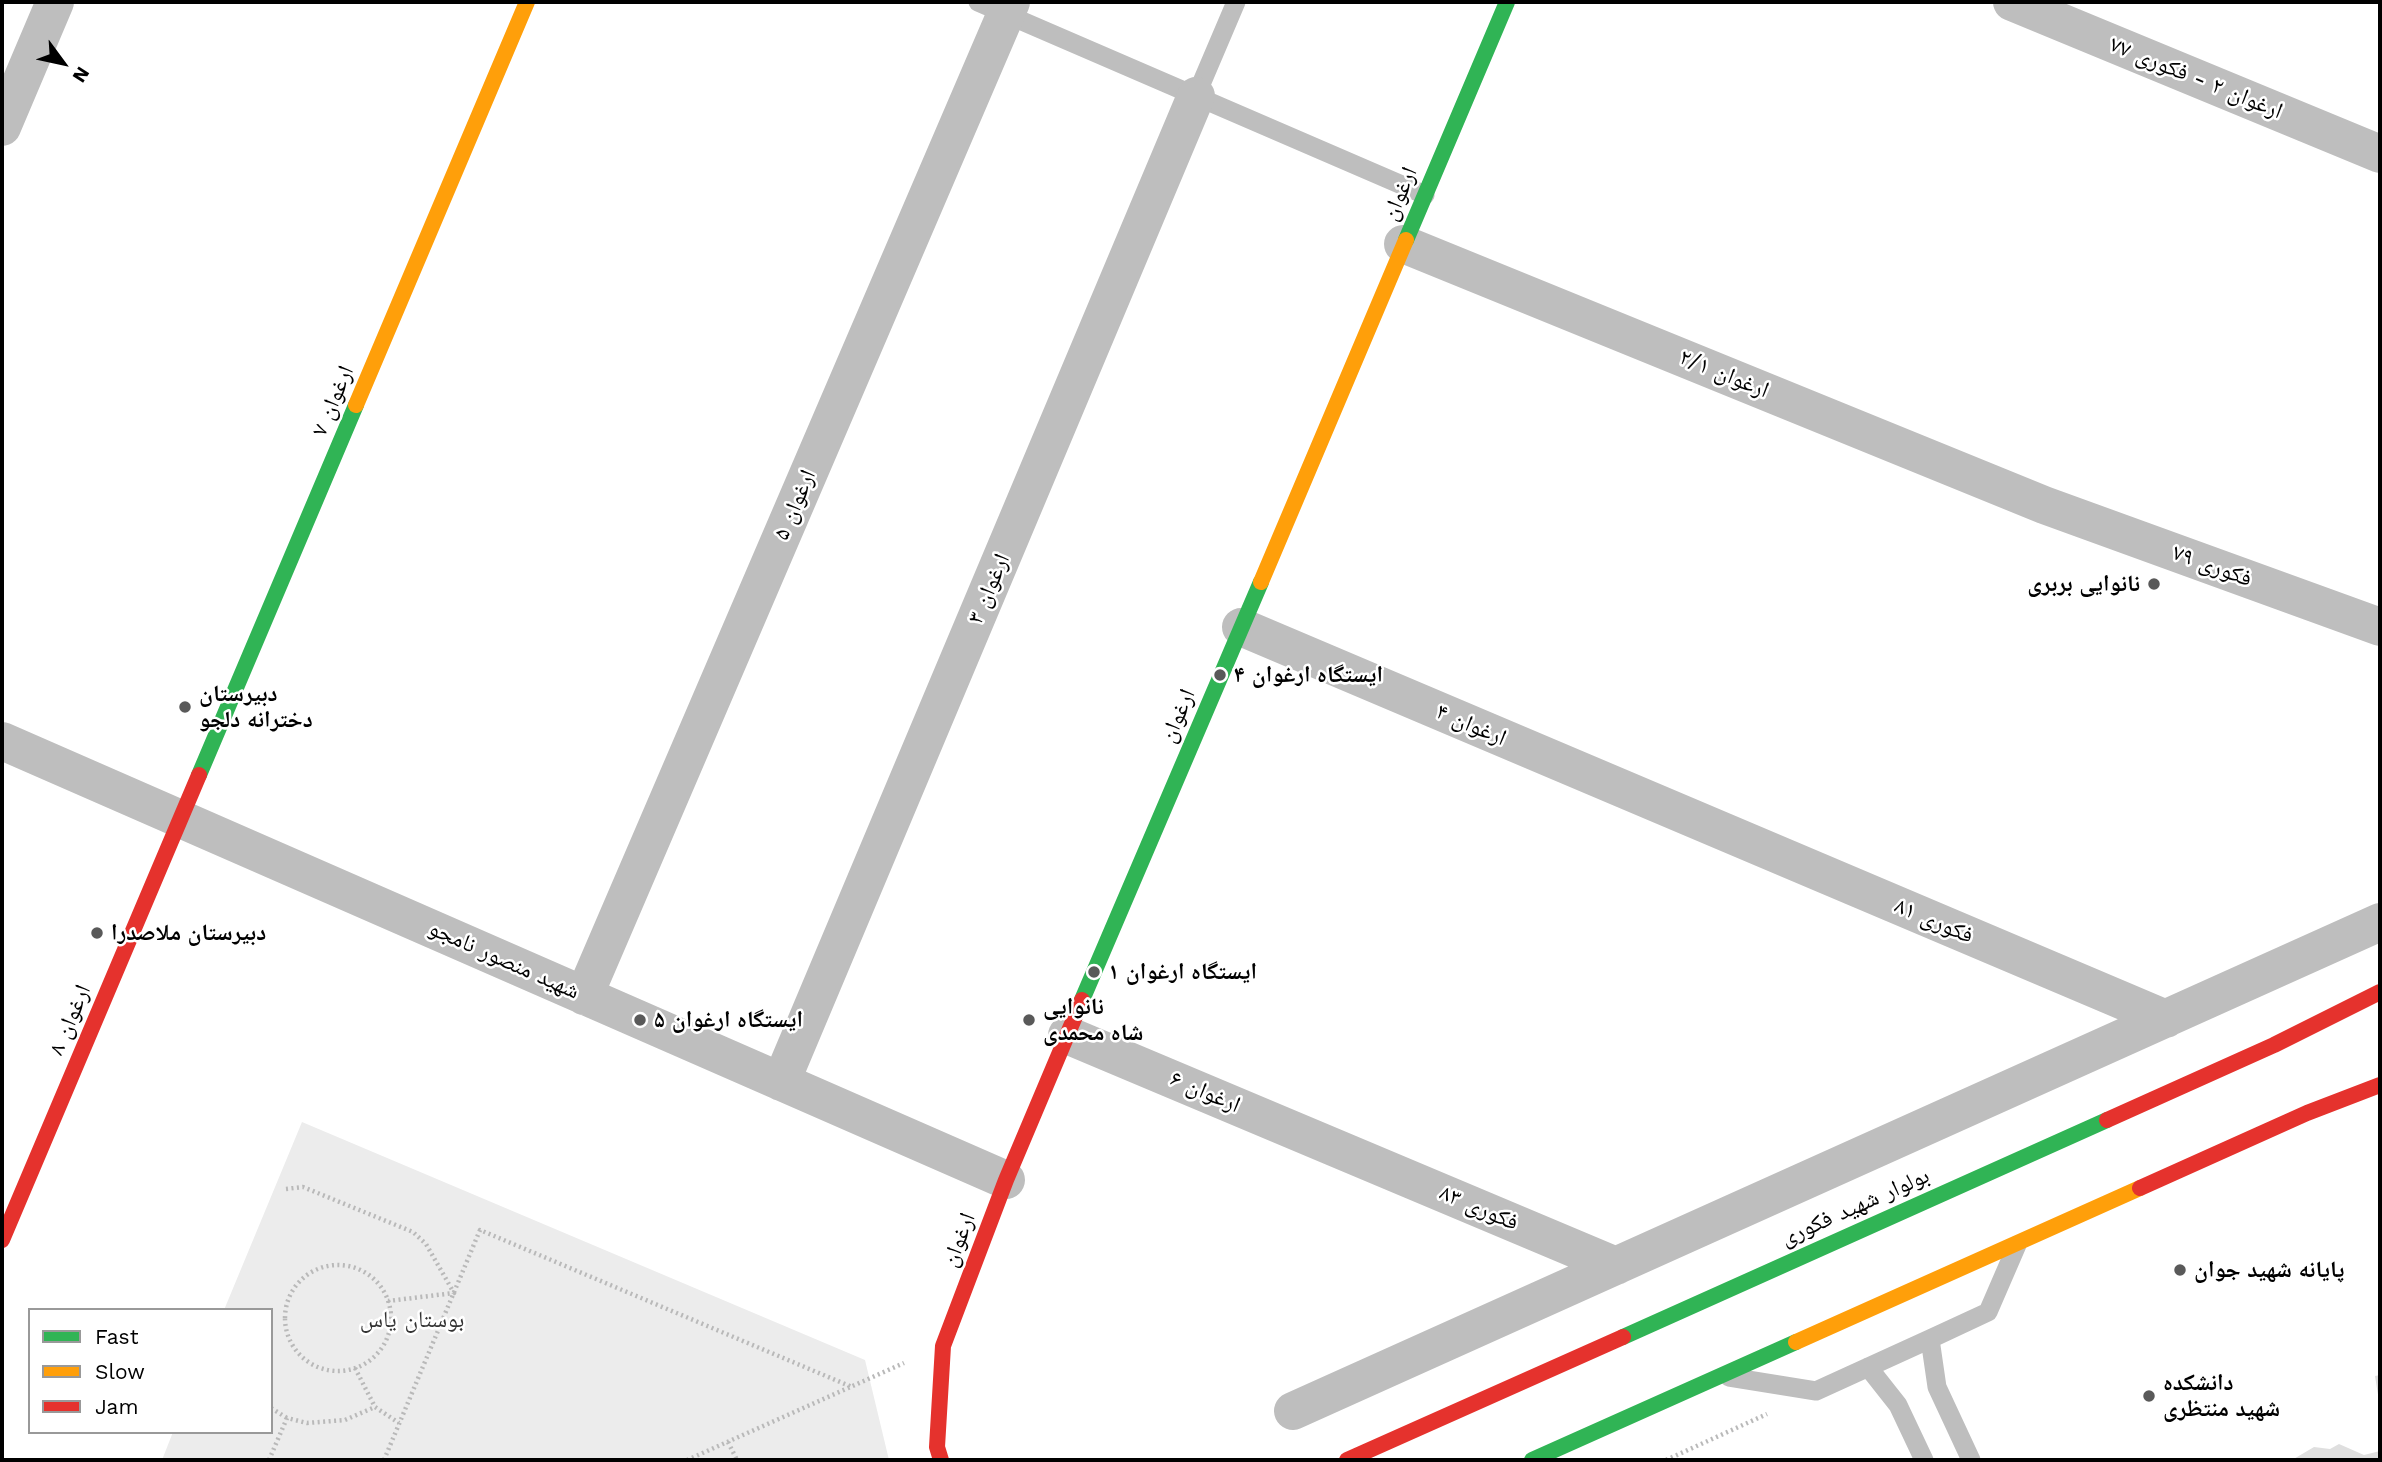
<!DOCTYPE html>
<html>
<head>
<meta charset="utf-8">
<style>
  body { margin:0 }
  #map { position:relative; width:2382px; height:1462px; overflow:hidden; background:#fff; font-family:"Work Sans",sans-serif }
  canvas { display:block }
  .frame { position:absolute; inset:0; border:4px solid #000; pointer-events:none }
  .legend { position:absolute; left:28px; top:1308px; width:245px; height:126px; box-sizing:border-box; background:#fff; border:2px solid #999; margin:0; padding:9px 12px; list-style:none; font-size:21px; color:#000 }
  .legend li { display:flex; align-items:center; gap:14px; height:35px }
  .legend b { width:35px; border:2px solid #999 }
  .north { position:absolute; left:28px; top:28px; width:70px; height:70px; -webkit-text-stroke:5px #fff; paint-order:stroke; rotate:123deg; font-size:19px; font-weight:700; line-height:28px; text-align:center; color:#000 }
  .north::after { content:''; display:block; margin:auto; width:24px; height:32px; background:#000; clip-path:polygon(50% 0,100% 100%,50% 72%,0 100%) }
</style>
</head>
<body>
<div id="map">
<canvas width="2382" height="1462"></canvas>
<div class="frame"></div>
<ul class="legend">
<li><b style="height:9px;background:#30b455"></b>Fast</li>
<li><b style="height:9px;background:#ff9f0a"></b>Slow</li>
<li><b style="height:9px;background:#e5322d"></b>Jam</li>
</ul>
<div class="north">N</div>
</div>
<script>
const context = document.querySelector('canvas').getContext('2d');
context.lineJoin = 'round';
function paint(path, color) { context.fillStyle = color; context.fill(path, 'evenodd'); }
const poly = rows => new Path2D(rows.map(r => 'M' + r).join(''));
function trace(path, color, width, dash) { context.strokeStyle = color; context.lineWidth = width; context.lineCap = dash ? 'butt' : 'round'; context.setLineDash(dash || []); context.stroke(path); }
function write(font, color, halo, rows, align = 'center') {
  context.font = font + ' "Work Sans","Noto Naskh Arabic",sans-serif'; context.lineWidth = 5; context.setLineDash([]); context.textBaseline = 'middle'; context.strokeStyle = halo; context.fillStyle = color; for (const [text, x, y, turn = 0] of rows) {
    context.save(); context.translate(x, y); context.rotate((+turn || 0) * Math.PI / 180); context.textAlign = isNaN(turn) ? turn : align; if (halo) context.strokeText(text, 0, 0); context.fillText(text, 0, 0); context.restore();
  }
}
paint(poly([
  [302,1122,865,1360,889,1460,162,1460,173,1432,271,1432,271,1310,224,1310]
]), '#ececec');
paint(poly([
  [2380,1375,2380,1401,2379,1401,2375,1376],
  [2339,1444,2364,1455,2380,1451,2380,1460,2292,1460,2314,1447,2330,1449]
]), '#dfdfdf');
trace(poly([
  [286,1189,303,1187,413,1232,426,1244,454,1293,388,1301],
  '285 1318a53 53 0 1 1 106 0a53 53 0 1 1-106 0Z',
  [355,1368,375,1407,399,1423],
  [271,1408,287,1418],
  [728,1442,737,1460],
  [269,1460,287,1418,307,1423,345,1420,375,1407],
  [384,1460,480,1230,852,1387],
  [687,1460,904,1363],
  [1666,1460,1767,1414]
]), '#b9b9b9', 4.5, [2, 3.5]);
trace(poly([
  [978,2,1425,195],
  [1196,96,1236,2],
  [1930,1339,1937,1387,1971,1460],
  [1868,1367,1898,1405,1924,1460],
  [1729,1377,1816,1391,1930,1339,1988,1312,2017,1245]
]), '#bebebe', 19);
trace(poly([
  [2012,2,2380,154],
  [2,127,55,2],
  [1403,244,2044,505,2380,627],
  [1241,627,2166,1019],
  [2,741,1006,1180],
  [584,996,1011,2],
  [1067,1035,1616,1266],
  [781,1082,1196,96],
  [1293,1411,2380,922]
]), '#bebebe', 38);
trace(poly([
  [1406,240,1507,2],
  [199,775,356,405],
  [1082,1000,1261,582],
  [1623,1337,2107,1120],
  [1532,1460,1796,1342]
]), '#30b455', 16);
trace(poly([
  [356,405,527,2],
  [1261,582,1406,240],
  [1796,1342,2140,1188]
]), '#ff9f0a', 16);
trace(poly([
  [2107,1120,2274,1045,2380,992],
  [2140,1188,2307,1113,2380,1085],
  [2,1240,199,775],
  [941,1460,937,1447,943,1346,1006,1180,1082,1000],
  [1347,1460,1623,1337]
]), '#e5322d', 16);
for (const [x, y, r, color] of [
  [2154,584,7,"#595959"],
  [1220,675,7,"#595959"],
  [185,707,7,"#595959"],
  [97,933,7,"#595959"],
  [1094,972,7,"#595959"],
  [640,1020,7,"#595959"],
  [1029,1020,7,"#595959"],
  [2180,1270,7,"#595959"],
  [2149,1396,7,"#595959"]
]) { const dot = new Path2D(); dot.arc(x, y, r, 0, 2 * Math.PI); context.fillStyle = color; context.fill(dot); trace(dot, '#fff', 2.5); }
write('23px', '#000', '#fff', [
  ["ارغوان ۲ - فکوری ۷۷",2196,78,22],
  ["ارغوان",1400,194,-67],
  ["ارغوان ۲/۱",1724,374,22],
  ["ارغوان ۷",333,401,-67],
  ["ارغوان ۵",795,505,-67],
  ["فکوری ۷۹",2212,566,20],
  ["ارغوان ۳",989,589,-67],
  ["ارغوان",1178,716,-67],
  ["ارغوان ۴",1471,725,23],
  ["فکوری ۸۱",1934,921,23],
  ["شهید منصور نامجو",504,960,24],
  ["ارغوان ۸",70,1020,-67],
  ["ارغوان ۶",1205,1092,23],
  ["بولوار شهید فکوری",1855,1207,-24],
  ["فکوری ۸۳",1479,1208,23],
  ["ارغوان",959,1240,-69]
]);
write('bold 23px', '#000', '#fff', [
  ["نانوایی بربری",2140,584,"right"],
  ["ایستگاه ارغوان ۴",1234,675],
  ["دبیرستان",199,694],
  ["دخترانه دلجو",199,720],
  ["دبیرستان ملاصدرا",111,933],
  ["ایستگاه ارغوان ۱",1108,972],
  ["نانوایی",1043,1007],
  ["شاه محمدی",1043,1033],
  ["ایستگاه ارغوان ۵",654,1020],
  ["پایانه شهید جوان",2194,1270],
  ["دانشکده",2163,1383],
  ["شهید منتظری",2163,1409]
], 'left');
write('23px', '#333', '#fff', [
  ["بوستان یاس",412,1320]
]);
</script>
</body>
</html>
